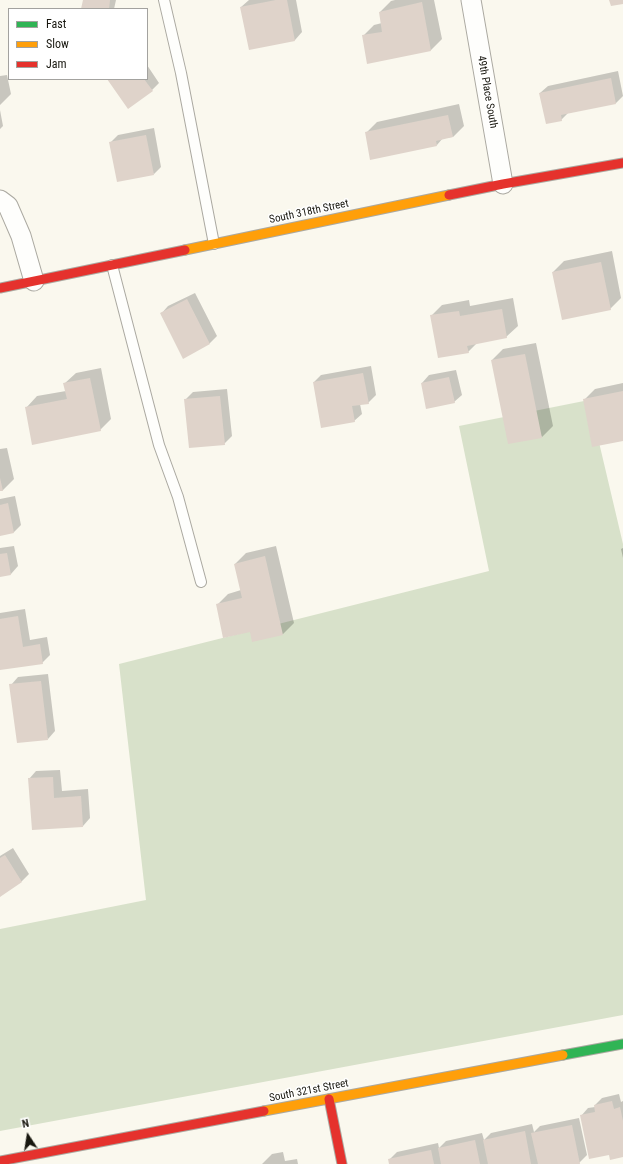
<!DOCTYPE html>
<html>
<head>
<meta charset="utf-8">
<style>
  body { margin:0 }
  #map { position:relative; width:623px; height:1164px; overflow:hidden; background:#faf8ee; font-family:"Roboto Condensed",sans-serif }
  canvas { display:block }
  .legend { position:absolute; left:8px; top:8px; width:140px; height:72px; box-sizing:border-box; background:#fff; border:1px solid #a3a29f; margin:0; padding:5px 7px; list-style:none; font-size:12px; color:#18170f }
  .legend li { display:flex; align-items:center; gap:8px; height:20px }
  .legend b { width:20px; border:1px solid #a3a29f }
  .north { position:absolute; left:8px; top:1116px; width:40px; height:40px; -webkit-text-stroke:3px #fff; paint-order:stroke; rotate:348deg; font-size:11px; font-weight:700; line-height:16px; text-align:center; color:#18170f }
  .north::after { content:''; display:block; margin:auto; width:14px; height:18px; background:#18170f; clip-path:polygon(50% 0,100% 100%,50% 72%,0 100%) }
</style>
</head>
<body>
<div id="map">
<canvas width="623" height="1164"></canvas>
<ul class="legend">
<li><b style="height:5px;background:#30b455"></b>Fast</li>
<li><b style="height:5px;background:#ff9f0a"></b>Slow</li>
<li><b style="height:5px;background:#e5322d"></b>Jam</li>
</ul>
<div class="north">N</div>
</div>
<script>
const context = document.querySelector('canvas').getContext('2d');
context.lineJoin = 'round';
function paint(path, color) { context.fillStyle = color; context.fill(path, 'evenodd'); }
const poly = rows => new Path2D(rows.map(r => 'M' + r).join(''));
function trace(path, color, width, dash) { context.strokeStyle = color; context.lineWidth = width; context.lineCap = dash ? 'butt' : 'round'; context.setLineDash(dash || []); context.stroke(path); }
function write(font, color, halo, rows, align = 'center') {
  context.font = font + ' "Roboto Condensed",sans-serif'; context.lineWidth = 3; context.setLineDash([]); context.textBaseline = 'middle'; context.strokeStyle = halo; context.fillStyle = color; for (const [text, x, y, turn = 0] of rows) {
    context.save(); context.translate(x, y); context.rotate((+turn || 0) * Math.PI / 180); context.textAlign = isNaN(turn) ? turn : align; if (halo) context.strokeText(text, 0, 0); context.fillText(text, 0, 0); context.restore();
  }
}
paint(poly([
  [589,400,623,544,623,1015,0,1131,0,929,146,900,119,664,489,571,459,426]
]), '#d8e1ca');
paint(poly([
  [84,0,116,0,114,9,82,9],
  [249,0,296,0,302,32,295,40,250,49,241,7],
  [395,0,434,0,442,39,431,50,368,63,363,36,374,25,382,23,380,12,391,1],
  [147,65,159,83,152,90,109,79,147,79],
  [618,71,623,96,616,103,568,113,561,120,540,93,548,86],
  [7,75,11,94,0,105,0,76],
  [459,104,464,126,453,137,443,138,437,145,366,133,377,122],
  [0,110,3,126,0,129],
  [154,128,161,167,154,174,110,143,118,135],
  [612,251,621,298,610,309,553,272,564,261],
  [195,293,217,336,210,343,183,357,161,314,168,306],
  [513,298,518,326,506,337,477,343,468,352,431,316,442,305,469,300,470,306],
  [536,343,553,426,542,437,492,360,503,349],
  [371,366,376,395,368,403,360,404,362,414,354,421,314,382,321,375],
  [101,368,111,419,100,430,26,408,37,396,66,391,64,384,76,373],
  [456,370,462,395,454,402,427,408,422,383,429,375],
  [623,383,623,440,584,400,595,389],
  [227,389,232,436,224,444,185,400,193,392],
  [7,448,14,479,3,490,0,490,0,449],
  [15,496,21,525,14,532,0,535,0,499],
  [14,546,18,566,11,574,0,576,0,548],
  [276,546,294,623,283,634,253,641,250,630,217,605,228,594,241,590,235,564,246,553],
  [623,548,623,558,621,549],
  [25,609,30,640,47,637,50,655,42,663,0,669,0,613],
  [48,674,55,731,48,739,11,685,18,677],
  [60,770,62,791,88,789,90,818,83,826,33,829,29,779,36,771],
  [13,848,29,874,22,881,0,895,0,856],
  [619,1094,621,1102,623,1101,623,1156,610,1154,581,1116,588,1108,595,1107,595,1105,602,1098],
  [579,1118,587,1155,579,1163,573,1164,390,1164,389,1160,397,1152,438,1143,439,1148,446,1141,482,1133,484,1140,491,1133,532,1124,534,1132,540,1126],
  [283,1152,285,1161,297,1159,298,1164,262,1164,272,1154]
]), '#0003');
paint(poly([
  [83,0,110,0,109,9,81,9],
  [276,0,287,0,295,41,249,50,240,7],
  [609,0,623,0,623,4,611,6],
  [422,2,431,51,367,64,362,35,382,32,379,12],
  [611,78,616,104,561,115,562,121,546,124,539,93],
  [107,79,144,79,153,91,128,109],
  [448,115,453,137,436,141,437,146,370,160,365,132],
  [146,135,154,175,117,182,109,142],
  [601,262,611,310,562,320,552,272],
  [187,299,210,344,183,359,160,313],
  [502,309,507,338,467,346,469,353,438,358,430,315,459,311,460,316],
  [525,354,542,438,508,444,491,360],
  [363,373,369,404,352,406,355,422,321,428,313,382],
  [449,377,455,403,426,409,421,383],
  [90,378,101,431,32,445,25,407,67,399,63,383],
  [623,391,623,441,592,447,583,399],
  [220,396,225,445,189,448,184,399],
  [0,478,3,491,0,491],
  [8,503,14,533,0,536,0,505],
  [7,553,11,575,0,577,0,554],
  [265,556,283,635,252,642,250,632,223,638,216,604,242,598,234,564],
  [18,616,23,647,40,644,43,664,0,670,0,619],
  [41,681,48,740,17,743,9,684],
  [53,777,54,798,81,796,83,827,32,830,28,778],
  [5,855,22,882,0,897,0,858],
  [612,1101,614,1109,620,1107,623,1121,623,1157,610,1160,609,1155,589,1159,580,1115,595,1112,594,1105],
  [572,1125,580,1164,538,1164,531,1133],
  [525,1131,531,1164,488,1164,483,1140],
  [475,1140,480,1164,441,1164,438,1148],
  [431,1150,434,1164,389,1164,388,1159]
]), '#dfd3ca');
const lane = poly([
  [164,0,181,73,214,244],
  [112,265,159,445,178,497,201,582]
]);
const street = poly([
  [471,0,503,184],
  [0,200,8,206,21,236,34,281]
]);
const fast = poly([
  [563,1055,623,1044]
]);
const slow = poly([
  [185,250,449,195],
  [264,1111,563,1055]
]);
const jam = poly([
  [449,195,503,184,623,163],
  [0,288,185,250],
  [329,1099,342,1164],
  [0,1161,264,1111]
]);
trace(lane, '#aba9a1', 12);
trace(street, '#aba9a1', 21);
trace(fast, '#aba9a1', 11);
trace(slow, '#aba9a1', 11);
trace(jam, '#aba9a1', 11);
trace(lane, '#fefefc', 10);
trace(street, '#fefefc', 19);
trace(fast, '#30b455', 9);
trace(slow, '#ff9f0a', 9);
trace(jam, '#e5322d', 9);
write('11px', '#18170f', '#fff', [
  ["49th Place South",487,92,80],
  ["South 318th Street",309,212,-12],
  ["South 321st Street",309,1091,-11]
]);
</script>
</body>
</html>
